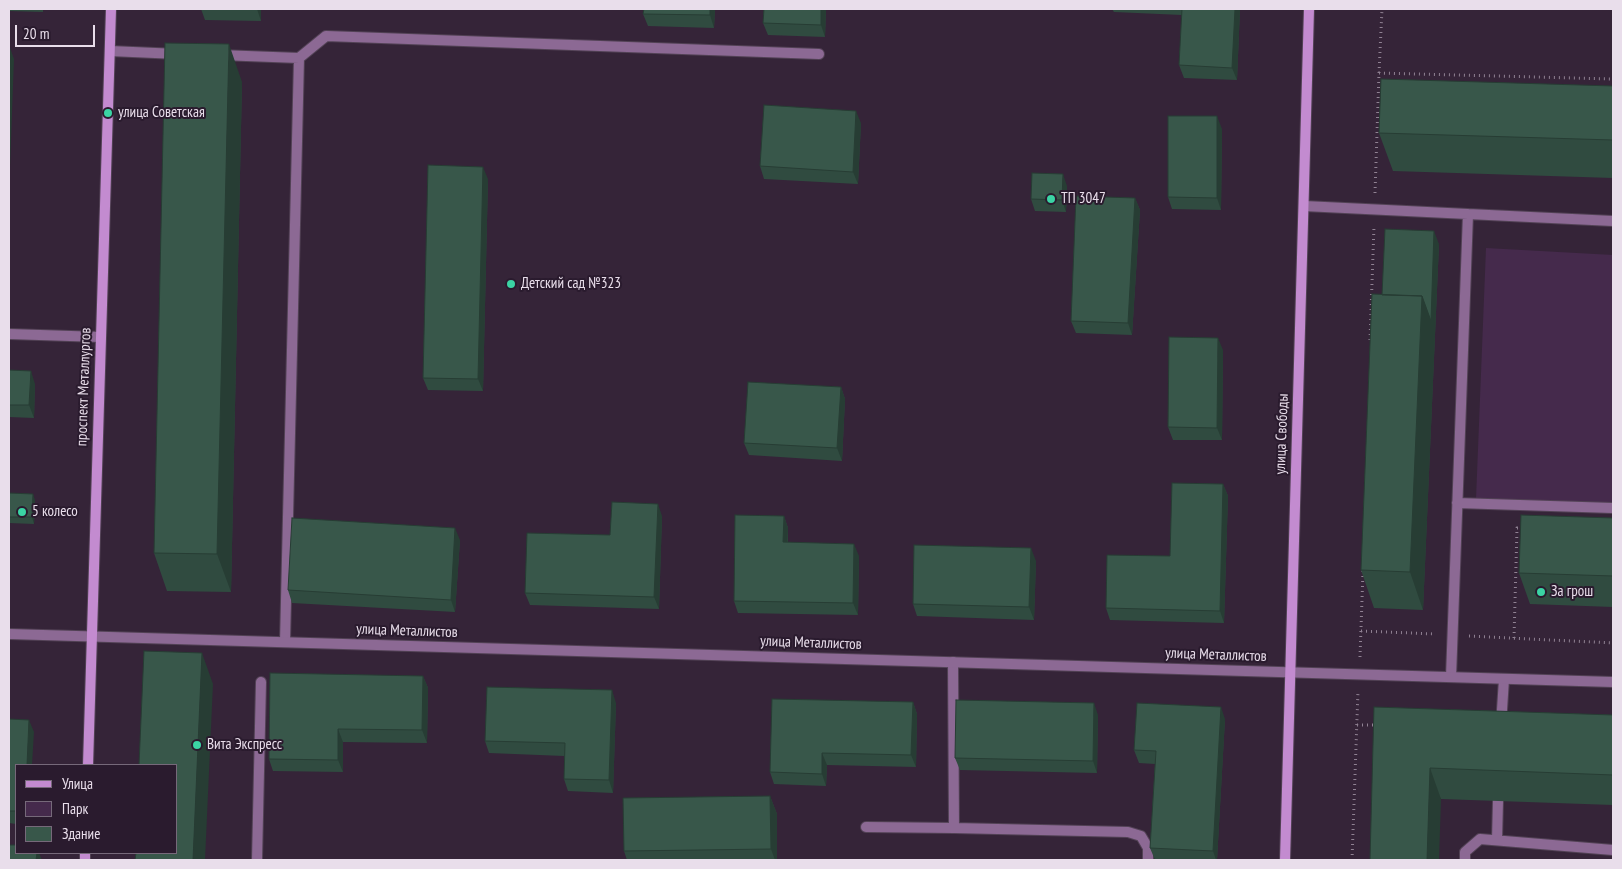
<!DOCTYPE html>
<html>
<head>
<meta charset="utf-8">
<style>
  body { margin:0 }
  #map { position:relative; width:1622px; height:869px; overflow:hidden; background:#352438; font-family:"PT Sans Narrow",sans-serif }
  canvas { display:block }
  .frame { position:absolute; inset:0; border:10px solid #e9deeb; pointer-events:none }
  .legend { position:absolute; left:15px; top:764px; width:162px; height:90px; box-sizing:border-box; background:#2a1b2e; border:1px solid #76697a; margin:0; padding:6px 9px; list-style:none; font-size:15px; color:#e9deeb }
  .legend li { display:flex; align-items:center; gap:10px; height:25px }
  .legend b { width:25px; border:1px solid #76697a }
  .scale { position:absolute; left:15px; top:25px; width:80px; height:22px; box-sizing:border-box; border:2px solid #e9deeb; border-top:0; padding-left:6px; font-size:15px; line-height:18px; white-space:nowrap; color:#e9deeb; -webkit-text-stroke:4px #2a1b2e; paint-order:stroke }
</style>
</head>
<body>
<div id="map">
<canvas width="1622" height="869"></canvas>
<div class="frame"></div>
<ul class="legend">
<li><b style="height:6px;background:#c38bd0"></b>Улица</li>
<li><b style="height:14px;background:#452a4c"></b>Парк</li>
<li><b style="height:14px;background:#38574a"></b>Здание</li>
</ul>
<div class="scale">20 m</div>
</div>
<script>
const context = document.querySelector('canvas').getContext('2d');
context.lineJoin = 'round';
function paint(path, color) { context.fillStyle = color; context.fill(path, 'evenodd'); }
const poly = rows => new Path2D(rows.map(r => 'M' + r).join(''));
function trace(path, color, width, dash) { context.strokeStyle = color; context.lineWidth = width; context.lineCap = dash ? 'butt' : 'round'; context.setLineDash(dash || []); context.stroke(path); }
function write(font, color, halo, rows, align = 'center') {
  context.font = font + ' "PT Sans Narrow",sans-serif'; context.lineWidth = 4; context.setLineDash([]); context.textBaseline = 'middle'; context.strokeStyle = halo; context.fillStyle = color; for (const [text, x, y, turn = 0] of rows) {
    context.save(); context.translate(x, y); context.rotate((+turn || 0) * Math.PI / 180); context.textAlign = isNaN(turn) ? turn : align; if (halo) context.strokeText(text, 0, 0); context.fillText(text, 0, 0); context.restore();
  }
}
paint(poly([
  [1486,248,1613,255,1613,504,1476,499]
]), '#452a4c');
const lane = poly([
  [110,51,178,54],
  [220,55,299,58,326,36,819,54],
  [1304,206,1468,214,1451,677],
  [1468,214,1613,221],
  [9,334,101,337],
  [1457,503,1613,508],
  [285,642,299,58],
  [953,662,954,828,1128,832,1141,836,1148,848,1148,860],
  [1501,725,1504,679],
  [866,827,954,828],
  [1497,840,1498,801],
  [257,860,261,682],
  [1465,860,1465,852,1480,839,1613,850]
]);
const street = poly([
  [9,634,1613,682]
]);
const secondary = poly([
  [88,765,111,9],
  [85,860,85,853],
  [1285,860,1309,9]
]);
trace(lane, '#524255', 12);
trace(street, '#524255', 12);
trace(secondary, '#524255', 12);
trace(poly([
  [1379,73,1382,9],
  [1375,193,1379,73,1613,79],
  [1370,340,1374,226],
  [1361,631,1435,634],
  [1469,636,1613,643],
  [1514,638,1517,528,1523,528],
  [1360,657,1363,571],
  [1357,725,1378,725],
  [1352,860,1358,691]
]), '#908293', 3, [1, 4]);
trace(lane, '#8c6994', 10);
trace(street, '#8c6994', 10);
trace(secondary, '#c38bd0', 10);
paint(poly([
  [9,9,43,9,43,12,9,11],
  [201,9,261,9,261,21,205,20],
  [628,9,715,9,714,28,648,26,643,14,644,9],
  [764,9,826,9,825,37,768,35,763,23],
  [994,9,1041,9,1041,10],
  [1112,9,1240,9,1237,80,1184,78,1179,65,1182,15,1114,12],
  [242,82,231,592,167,591,154,553],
  [1613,86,1613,178,1393,171,1379,133],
  [861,123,858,184,764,179,760,166],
  [1222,129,1221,210,1172,209,1168,197],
  [488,179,483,391,428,390,423,378],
  [1067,186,1066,212,1035,211,1031,199],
  [1135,198,1140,210,1132,335,1076,333,1071,321],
  [1439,244,1423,610,1374,608,1361,570,1382,295],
  [1223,350,1222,440,1173,440,1168,427],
  [9,370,35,384,34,418,9,417],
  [841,387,845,399,842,461,749,455,744,443],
  [1223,484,1228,496,1224,623,1110,620,1106,608,1170,556],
  [9,493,35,500,34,524,9,523],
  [662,516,659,609,530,605,525,593,610,535],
  [784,516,788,528,788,542,859,556,858,615,738,613,734,601],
  [1613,518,1613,607,1530,604,1519,573],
  [460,540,455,612,292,603,288,590],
  [1036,561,1034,620,917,616,913,604],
  [423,676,428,688,427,743,343,742,343,772,273,771,269,759],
  [913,702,917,714,916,767,827,765,826,786,774,784,770,772],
  [616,703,613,793,568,791,564,779,564,756,489,753,485,741],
  [1374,707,1613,715,1613,805,1441,799],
  [1098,715,1097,773,960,770,955,758],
  [9,719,34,732,16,765,16,824,9,823],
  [1225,719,1217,860,1155,860,1150,848,1155,764,1139,763,1134,750],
  [770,796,777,814,777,860,627,860,624,851]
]), '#304b40');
paint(poly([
  [257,9,261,9,261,21],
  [710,9,715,9,714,28,710,15],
  [821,9,826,9,825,37,821,25],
  [1235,9,1240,9,1237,80,1232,68],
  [229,44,242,82,231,592,217,554],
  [9,45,14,59,9,194],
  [856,111,861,123,858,184,853,172],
  [1217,116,1222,129,1221,210,1217,198],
  [483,167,488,179,483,391,478,379],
  [1063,174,1067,186,1066,212,1062,200],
  [1135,198,1140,210,1132,335,1128,323],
  [1434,231,1439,244,1423,610,1410,572,1422,296],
  [1218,338,1223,350,1222,440,1217,428],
  [31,371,35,384,34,418,29,405],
  [841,387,845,399,842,461,837,448],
  [1223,484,1228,496,1224,623,1220,611],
  [33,494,35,500,34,524,32,517],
  [658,504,662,516,659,609,654,597],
  [784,516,788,528,787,555,783,542],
  [455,528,460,540,455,612,451,600],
  [854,544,859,556,858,615,853,603],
  [1031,548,1036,561,1034,620,1029,607],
  [202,653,213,684,205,860,193,860],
  [423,676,428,688,427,743,422,730],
  [612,690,616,703,613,793,609,780],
  [913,702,917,714,916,767,911,755],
  [1094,703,1098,715,1097,773,1093,761],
  [1221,707,1225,719,1217,860,1216,860,1213,851],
  [29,720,34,732,32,765,27,765],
  [338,729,343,742,343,772,338,760],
  [822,753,827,765,826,786,822,774],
  [1430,768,1441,799,1439,860,1427,860],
  [770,796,777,814,777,860,775,860,771,849],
  [37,853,39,853,42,860,36,860]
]), '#273d34');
const building = poly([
  [644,9,710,9,710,15,643,14,644,9],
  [764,9,821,9,821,25,763,23,764,9],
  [1182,9,1235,9,1232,68,1179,65,1182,9],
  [165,43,229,44,217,554,154,553,165,43],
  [1381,79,1613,86,1613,140,1379,133,1381,79],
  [764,105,856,111,853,172,760,166,764,105],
  [1168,116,1217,116,1217,198,1168,197,1168,116],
  [428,165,483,167,478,379,423,378,428,165],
  [1032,173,1063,174,1062,200,1031,199,1032,173],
  [1076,196,1135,198,1128,323,1071,321,1076,196],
  [1385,229,1434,231,1431,321,1422,296,1382,295,1385,229],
  [1372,294,1422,296,1410,572,1361,570,1372,294],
  [1169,337,1218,338,1217,428,1168,427,1169,337],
  [9,370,31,371,29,405,9,405,9,370],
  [748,382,841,387,837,448,744,443,748,382],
  [1172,483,1223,484,1220,611,1106,608,1107,555,1170,556,1172,483],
  [9,493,33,494,32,517,9,517,9,493],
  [612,502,658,504,654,597,525,593,527,533,610,535,612,502],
  [735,515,784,516,783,542,854,544,853,603,734,601,735,515],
  [1521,515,1613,518,1613,576,1519,573,1521,515],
  [292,518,455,528,451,600,288,590,292,518],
  [914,545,1031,548,1029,607,913,604,914,545],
  [144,651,202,653,193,860,135,860,136,853,176,853,176,765,139,765,144,651],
  [270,673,423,676,422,730,338,729,338,760,269,759,270,673],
  [487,687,612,690,609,780,564,779,565,743,485,741,487,687],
  [772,699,913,702,911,755,822,753,822,774,770,772,772,699],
  [956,700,1094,703,1093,761,955,758,956,700],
  [1137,703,1221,707,1213,851,1150,848,1156,751,1134,750,1137,703],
  [1374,707,1613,715,1613,775,1430,768,1427,860,1370,860,1374,707],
  [9,719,29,720,27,765,16,765,16,811,9,811,9,719],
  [770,796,771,849,624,851,623,798,770,796],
  [9,845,16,845,16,853,37,853,36,860,9,860,9,845]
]);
paint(building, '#38574a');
trace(building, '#273d34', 1);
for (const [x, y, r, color] of [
  [108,113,5,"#3bd4a4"],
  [1051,199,5,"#3bd4a4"],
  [511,284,5,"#3bd4a4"],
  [22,512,5,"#3bd4a4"],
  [1541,592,5,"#3bd4a4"],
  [197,745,5,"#3bd4a4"]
]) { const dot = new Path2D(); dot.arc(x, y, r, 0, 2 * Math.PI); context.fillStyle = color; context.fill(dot); trace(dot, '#2a1b2e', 2); }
write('15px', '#e9deeb', '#2a1b2e', [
  ["улица Советская",118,113],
  ["ТП 3047",1061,199],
  ["Детский сад №323",521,284],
  ["5 колесо",32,512],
  ["За грош",1551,592],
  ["Вита Экспресс",207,745]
], 'left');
write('15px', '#e9deeb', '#2a1b2e', [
  ["проспект Металлургов",84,387,-88],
  ["улица Свободы",1282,434,-88],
  ["улица Металлистов",407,631,2],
  ["улица Металлистов",811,643,2],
  ["улица Металлистов",1216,655,2]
]);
</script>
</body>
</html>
